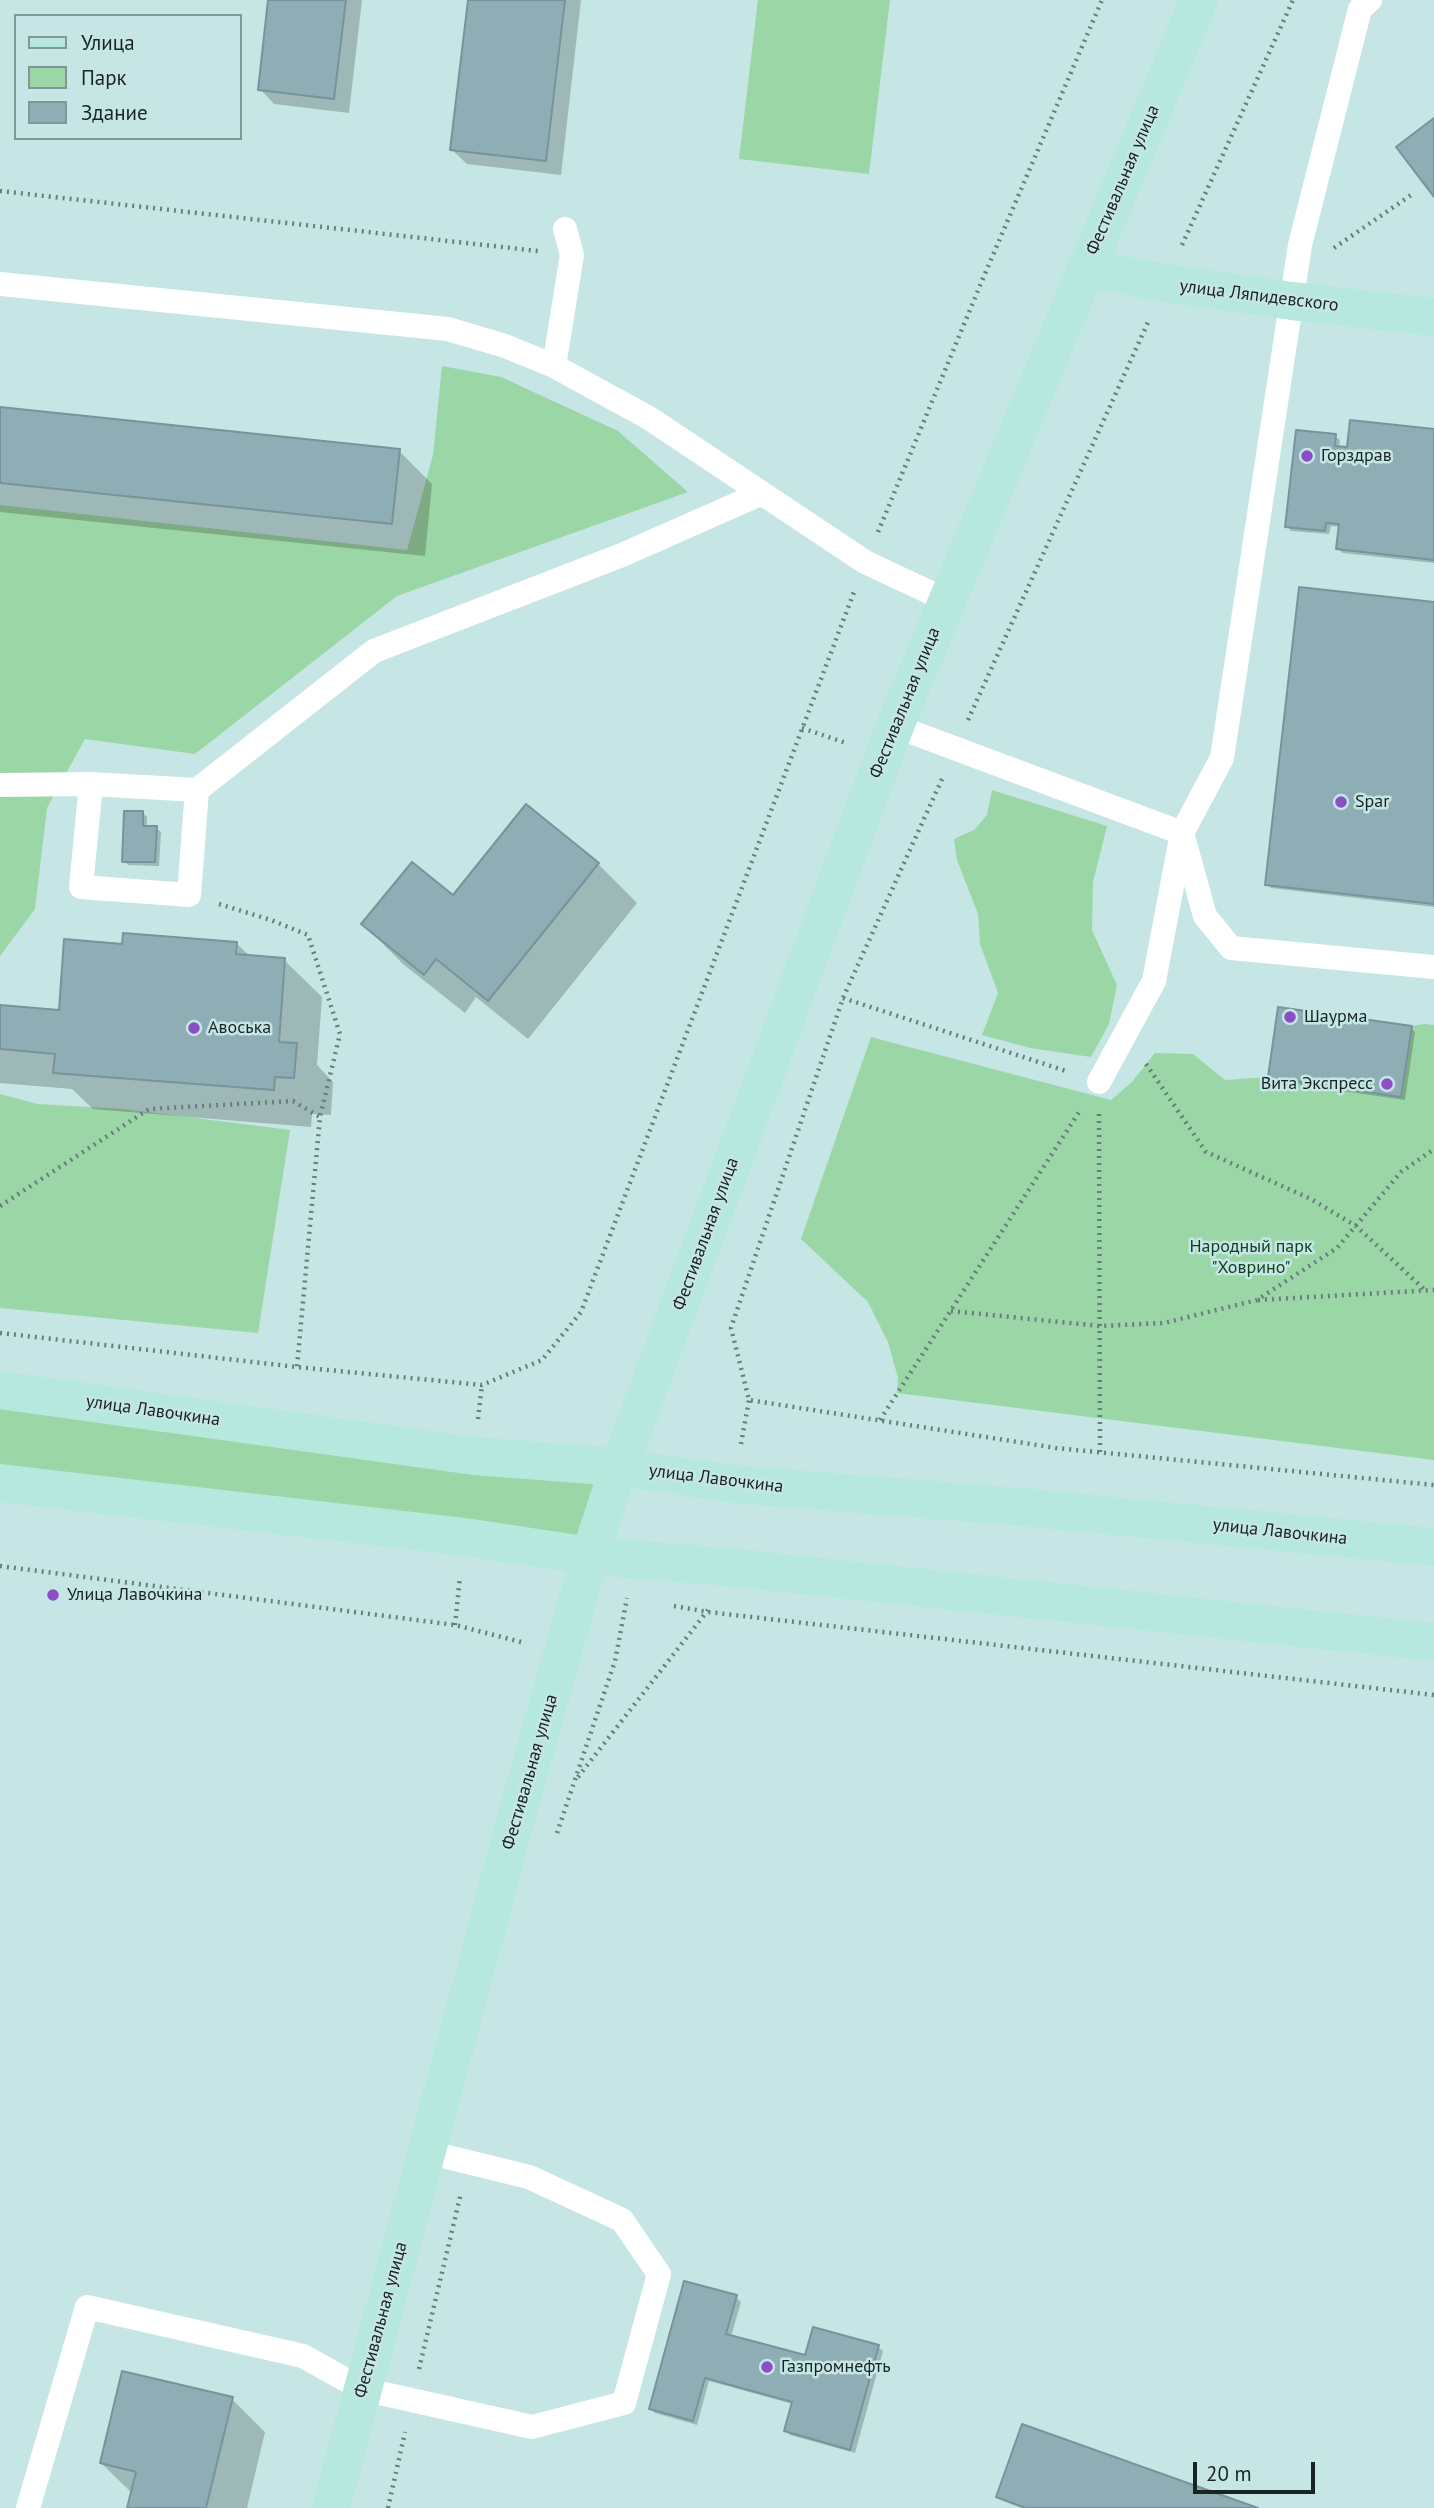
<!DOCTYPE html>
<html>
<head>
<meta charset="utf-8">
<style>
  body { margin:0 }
  #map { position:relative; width:1434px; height:2508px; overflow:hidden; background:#c6e6e5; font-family:"PT Sans",sans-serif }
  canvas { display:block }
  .legend { position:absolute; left:14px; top:14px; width:228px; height:126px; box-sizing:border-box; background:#c6e6e5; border:2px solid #809897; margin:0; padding:9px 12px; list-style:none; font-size:21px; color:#172423 }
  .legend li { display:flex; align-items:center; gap:14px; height:35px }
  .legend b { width:35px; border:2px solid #809897 }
  .scale { position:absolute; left:1193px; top:2462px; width:122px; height:32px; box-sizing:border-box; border:4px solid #172423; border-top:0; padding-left:9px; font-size:21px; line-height:24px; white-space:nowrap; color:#172423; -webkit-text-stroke:5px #c6e6e5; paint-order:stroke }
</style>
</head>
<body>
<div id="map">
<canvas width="1434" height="2508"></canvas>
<ul class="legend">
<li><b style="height:9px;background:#b6e8de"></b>Улица</li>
<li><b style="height:19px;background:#9bd6a6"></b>Парк</li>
<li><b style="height:19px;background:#8fadb5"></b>Здание</li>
</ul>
<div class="scale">20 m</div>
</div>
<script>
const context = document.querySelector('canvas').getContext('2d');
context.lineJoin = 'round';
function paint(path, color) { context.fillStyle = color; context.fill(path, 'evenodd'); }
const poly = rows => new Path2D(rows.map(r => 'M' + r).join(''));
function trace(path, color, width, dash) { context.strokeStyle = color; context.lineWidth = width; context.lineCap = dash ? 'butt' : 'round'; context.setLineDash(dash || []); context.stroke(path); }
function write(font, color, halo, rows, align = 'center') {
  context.font = font + ' "PT Sans",sans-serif'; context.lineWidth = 5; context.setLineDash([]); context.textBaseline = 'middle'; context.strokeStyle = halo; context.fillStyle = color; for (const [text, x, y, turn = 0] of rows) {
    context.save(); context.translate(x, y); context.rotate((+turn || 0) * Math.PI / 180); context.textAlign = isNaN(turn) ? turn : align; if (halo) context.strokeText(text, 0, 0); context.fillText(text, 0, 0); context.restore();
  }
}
paint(poly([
  [758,0,890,0,869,174,739,159],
  [442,366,501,377,618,431,688,492,397,596,195,754,85,739,47,808,35,909,0,956,0,505,407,550,433,455],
  [992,790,1107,826,1093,882,1092,930,1117,985,1109,1024,1091,1057,1030,1048,982,1035,998,993,980,944,978,914,957,860,954,839,974,830,987,815],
  [1424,1024,1434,1025,1434,1460,897,1393,898,1378,888,1342,868,1302,801,1239,871,1037,1111,1100,1132,1082,1155,1053,1193,1054,1225,1080,1268,1077,1401,1096,1412,1026],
  [0,1094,37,1104,124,1109,290,1130,258,1333,0,1308],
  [0,1390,619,1467,590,1556,0,1483]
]), '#9bd6a6');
paint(poly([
  [270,0,362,0,349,113,274,104,260,89],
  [470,0,581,0,561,175,467,164,452,150],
  [0,409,399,451,432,484,425,556,0,512],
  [1434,431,1434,563,1343,553,1338,549,1341,527,1331,526,1329,534,1291,531,1287,526,1335,436,1340,440,1339,448,1349,449],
  [1434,604,1434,907,1271,888,1267,884],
  [143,813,147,817,147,827,156,828,161,832,159,866,128,865,124,861],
  [598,864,637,903,528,1039,476,997,465,1013,403,964,363,924,454,897],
  [236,943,250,956,284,960,322,997,317,1065,333,1082,331,1115,312,1114,311,1127,93,1109,72,1089,0,1083,0,1006,60,1011,124,946],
  [1411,1028,1415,1032,1405,1100,1274,1081,1270,1077],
  [736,2297,741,2302,731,2337,806,2357,878,2347,883,2351,855,2453,790,2435,786,2431,793,2404,709,2381,697,2425,655,2413,651,2409],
  [232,2399,265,2432,247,2508,129,2508,133,2494,101,2463],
  [998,2497,1253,2508,1021,2508,1003,2501]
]), '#0003');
const building = poly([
  [268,0,346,0,334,99,258,90,268,0],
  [468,0,565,0,546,161,450,150,468,0],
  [1434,118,1434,197,1396,147,1434,118],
  [0,407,400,449,392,524,0,483,0,407],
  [1350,420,1434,429,1434,560,1336,549,1339,524,1326,523,1325,531,1285,527,1296,430,1336,434,1335,446,1347,447,1350,420],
  [1299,587,1434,602,1434,904,1265,885,1299,587],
  [526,804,599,863,488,1001,436,959,424,975,361,924,412,862,453,895,526,804],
  [124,811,143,811,143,826,157,826,155,862,122,862,124,811],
  [123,933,237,942,236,954,285,958,279,1042,297,1043,294,1078,275,1077,274,1090,53,1073,55,1054,0,1049,0,1005,59,1010,64,939,122,944,123,933],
  [1278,1007,1412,1026,1401,1097,1268,1077,1278,1007],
  [684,2281,737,2295,726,2334,805,2355,813,2327,879,2345,850,2450,784,2431,792,2402,705,2378,693,2421,649,2409,684,2281],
  [122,2371,233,2397,206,2508,127,2508,136,2472,100,2463,122,2371],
  [1022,2424,1258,2508,1026,2508,996,2497,1022,2424]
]);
paint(building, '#8fadb5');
trace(building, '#77949c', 2);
trace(poly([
  [0,191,538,251],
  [1182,245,1293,0],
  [1334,248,1414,193],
  [878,532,984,276,1102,0],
  [968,720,1149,320],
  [802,728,846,743],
  [942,779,843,998,731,1328,749,1400,1056,1448,1434,1485],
  [219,904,271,920,308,935,340,1034,320,1117,297,1367],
  [843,998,1069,1072],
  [1146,1064,1206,1152,1311,1199,1356,1226,1426,1291],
  [1099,1114,1100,1452],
  [0,1206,149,1109,293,1101,320,1117],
  [1258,1300,1434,1290],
  [951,1311,1100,1326,1164,1323,1257,1300,1337,1248,1401,1172,1434,1149],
  [0,1333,297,1367,482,1385,542,1360,581,1312,854,592],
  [478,1419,482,1385],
  [880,1420,1081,1109],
  [741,1444,749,1400],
  [0,1566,455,1625,525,1643],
  [674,1606,708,1612,1434,1695],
  [455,1625,460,1577],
  [578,1777,708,1610],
  [557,1833,615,1661,627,1598],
  [419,2369,461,2193],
  [388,2508,405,2432]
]), '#687d7c', 4.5, [2, 5]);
trace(poly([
  [0,284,448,329,505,346,554,366,649,418,865,562,946,600],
  [554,366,572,255,565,229],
  [895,726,1182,833,1222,758,1300,245,1360,9,1370,0],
  [91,784,197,790,189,895,81,887,91,784],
  [0,785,91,784],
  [197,790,374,651,622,555,760,494],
  [1099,1082,1154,981,1182,833,1205,916,1231,948,1434,967],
  [28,2508,87,2307,303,2356,362,2389,532,2427,624,2403,659,2274,622,2220,529,2177,427,2152]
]), '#fff', 24);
trace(poly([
  [1086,268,1165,283,1292,301,1434,317],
  [0,1390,474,1456,619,1467,733,1484,1032,1508,1434,1547],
  [0,1483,465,1537,590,1556,717,1566,1434,1642],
  [331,2508,521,1800,590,1556,619,1467,895,726,1199,0]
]), '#b6e8de', 38);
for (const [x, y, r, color] of [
  [1307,456,7,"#8a4fc6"],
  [1341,802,7,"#8a4fc6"],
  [1290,1017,7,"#8a4fc6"],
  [194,1028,7,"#8a4fc6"],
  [1387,1084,7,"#8a4fc6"],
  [53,1595,7,"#8a4fc6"],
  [767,2367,7,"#8a4fc6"]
]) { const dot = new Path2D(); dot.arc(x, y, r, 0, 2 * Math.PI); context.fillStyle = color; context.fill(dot); trace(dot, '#c6e6e5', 2.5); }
write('18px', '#172423', '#c6e6e5', [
  ["Фестивальная улица",1123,180,-67],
  ["улица Ляпидевского",1259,296,7],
  ["Фестивальная улица",905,703,-68],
  ["Фестивальная улица",706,1234,-70],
  ["улица Лавочкина",153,1411,8],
  ["улица Лавочкина",716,1479,7],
  ["улица Лавочкина",1280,1532,6],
  ["Фестивальная улица",530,1772,-74],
  ["Фестивальная улица",381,2320,-75]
]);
write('18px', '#172423', '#c6e6e5', [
  ["Горздрав",1321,456],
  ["Spar",1355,802],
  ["Шаурма",1304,1017],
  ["Авоська",208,1028],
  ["Вита Экспресс",1373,1084,"right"],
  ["Улица Лавочкина",67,1595],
  ["Газпромнефть",781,2367]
], 'left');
write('18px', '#0f4420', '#c6e6e5', [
  ["Народный парк",1251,1247],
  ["\"Ховрино\"",1251,1268]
]);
</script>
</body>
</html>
